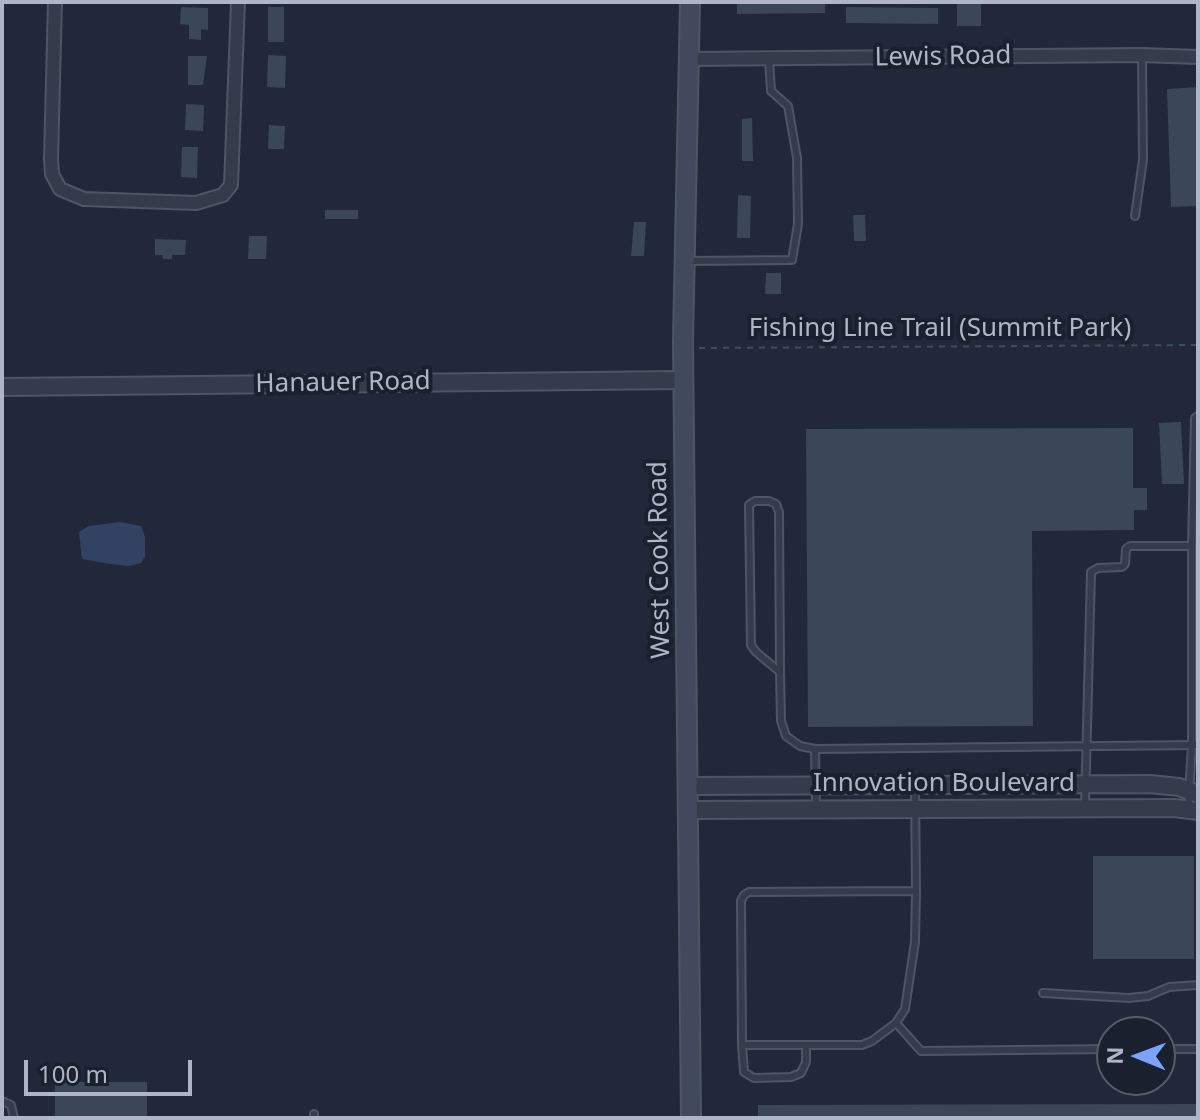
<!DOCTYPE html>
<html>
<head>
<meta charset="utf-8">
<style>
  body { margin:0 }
  #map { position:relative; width:1200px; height:1120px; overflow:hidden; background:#20283a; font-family:"Noto Sans",sans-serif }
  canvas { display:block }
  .frame { position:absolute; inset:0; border:4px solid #aeb5c6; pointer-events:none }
  .north { position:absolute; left:1096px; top:1016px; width:80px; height:80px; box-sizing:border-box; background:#19202e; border:2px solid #555c6b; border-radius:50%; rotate:271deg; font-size:22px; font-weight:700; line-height:32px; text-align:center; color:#aeb5c6 }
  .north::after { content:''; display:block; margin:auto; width:28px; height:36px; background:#7da2fd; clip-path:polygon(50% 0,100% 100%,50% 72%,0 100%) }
  .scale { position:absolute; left:24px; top:1060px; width:168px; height:36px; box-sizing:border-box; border:4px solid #aeb5c6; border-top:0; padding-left:10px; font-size:24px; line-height:28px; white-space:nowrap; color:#aeb5c6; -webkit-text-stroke:6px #19202e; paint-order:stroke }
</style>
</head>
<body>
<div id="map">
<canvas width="1200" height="1120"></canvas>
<div class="frame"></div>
<div class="north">N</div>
<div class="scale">100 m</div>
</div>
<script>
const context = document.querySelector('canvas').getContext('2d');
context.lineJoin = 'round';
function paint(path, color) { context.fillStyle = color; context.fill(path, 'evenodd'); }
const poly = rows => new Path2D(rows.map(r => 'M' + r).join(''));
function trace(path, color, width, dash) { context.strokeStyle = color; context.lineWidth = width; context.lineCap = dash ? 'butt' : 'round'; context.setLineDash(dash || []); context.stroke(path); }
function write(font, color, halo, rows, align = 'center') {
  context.font = font + ' "Noto Sans",sans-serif'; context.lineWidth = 8; context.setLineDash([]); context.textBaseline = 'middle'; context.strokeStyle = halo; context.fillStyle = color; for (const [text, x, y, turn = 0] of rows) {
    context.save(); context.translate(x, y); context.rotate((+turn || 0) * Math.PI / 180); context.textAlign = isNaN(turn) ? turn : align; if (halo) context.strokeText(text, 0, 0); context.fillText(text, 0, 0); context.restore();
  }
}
paint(poly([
  [120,522,141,526,145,537,145,557,141,563,129,566,110,564,82,559,79,532,89,526]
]), '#324262');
paint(poly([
  [737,2,825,2,825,13,737,14],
  [957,2,981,2,981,26,957,26],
  [181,7,208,8,208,30,201,29,201,40,189,39,189,25,180,24],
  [268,7,284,7,284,42,268,42],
  [846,7,938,8,938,24,846,23],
  [268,55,286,56,285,88,267,87],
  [188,56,207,56,203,85,188,85],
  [1198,87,1198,206,1171,207,1167,89],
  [186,104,204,105,203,131,185,130],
  [752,118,753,161,742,161,742,119],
  [269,125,285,126,284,149,268,149],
  [182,147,198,147,197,178,181,177],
  [738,195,751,196,750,238,737,238],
  [325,210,358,210,358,219,325,219],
  [853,215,865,215,866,241,854,241],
  [634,222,646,222,644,256,631,256],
  [249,236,267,236,266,259,248,259],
  [155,239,186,240,185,255,172,255,172,259,163,259,162,255,155,255],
  [766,273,781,273,781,294,765,294],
  [1181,422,1184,484,1162,484,1159,423],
  [1133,428,1133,488,1147,488,1147,510,1134,510,1134,530,1032,531,1033,726,808,727,806,429],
  [1093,856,1194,856,1194,959,1093,959],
  [55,1082,147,1082,147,1118,55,1118],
  [1198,1104,1198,1118,758,1118,758,1105]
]), '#3c4659');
const service = poly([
  [1135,216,1143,160,1142,55],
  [688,261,792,260,798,224,797,158,788,106,771,91,769,59],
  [780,672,756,652,751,645,749,505,755,501,769,501,776,504,779,512,780,672,781,721,786,736,800,746,815,749,1198,745],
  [815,749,816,808],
  [915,785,916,891,749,892,744,895,741,901,742,1045,862,1045,872,1041,896,1023,905,1009,915,942,916,891],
  [1085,805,1091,572,1098,568,1122,567,1125,564,1126,549,1130,546,1192,546,1195,418,1198,416],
  [1188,810,1192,745,1192,546],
  [1043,993,1129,998,1148,996,1169,987,1198,985],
  [896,1023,921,1051,1112,1049],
  [742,1045,744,1072,754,1078,791,1077,801,1073,806,1062,806,1045],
  [1160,1049,1198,1049],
  [2,1101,11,1105,14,1118],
  [314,1114,314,1118]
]);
const minor = poly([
  [55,2,51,159,52,174,60,189,84,199,196,203,223,195,231,185,238,2],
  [688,59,1142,55,1198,57]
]);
const tertiary = poly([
  [2,387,683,380],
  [689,786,1150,784,1179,787,1198,794],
  [689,810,1174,808,1198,811]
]);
const secondary = poly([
  [690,2,683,342,691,1118]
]);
trace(service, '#4e5565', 10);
trace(minor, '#4e5565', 16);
trace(tertiary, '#4e5565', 20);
trace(secondary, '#4e5565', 22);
trace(poly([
  [699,348,1198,345]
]), '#3c5155', 2, [6, 6]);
trace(service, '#343b4a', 6);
trace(minor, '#343b4a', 12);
trace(tertiary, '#343b4a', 16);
trace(secondary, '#41495d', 18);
write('26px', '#aeb5c6', '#19202e', [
  ["Lewis Road",943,57,-1],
  ["Fishing Line Trail (Summit Park)",940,329],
  ["Hanauer Road",343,383,-1],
  ["West Cook Road",660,560,-91],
  ["Innovation Boulevard",944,784]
]);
</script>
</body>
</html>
